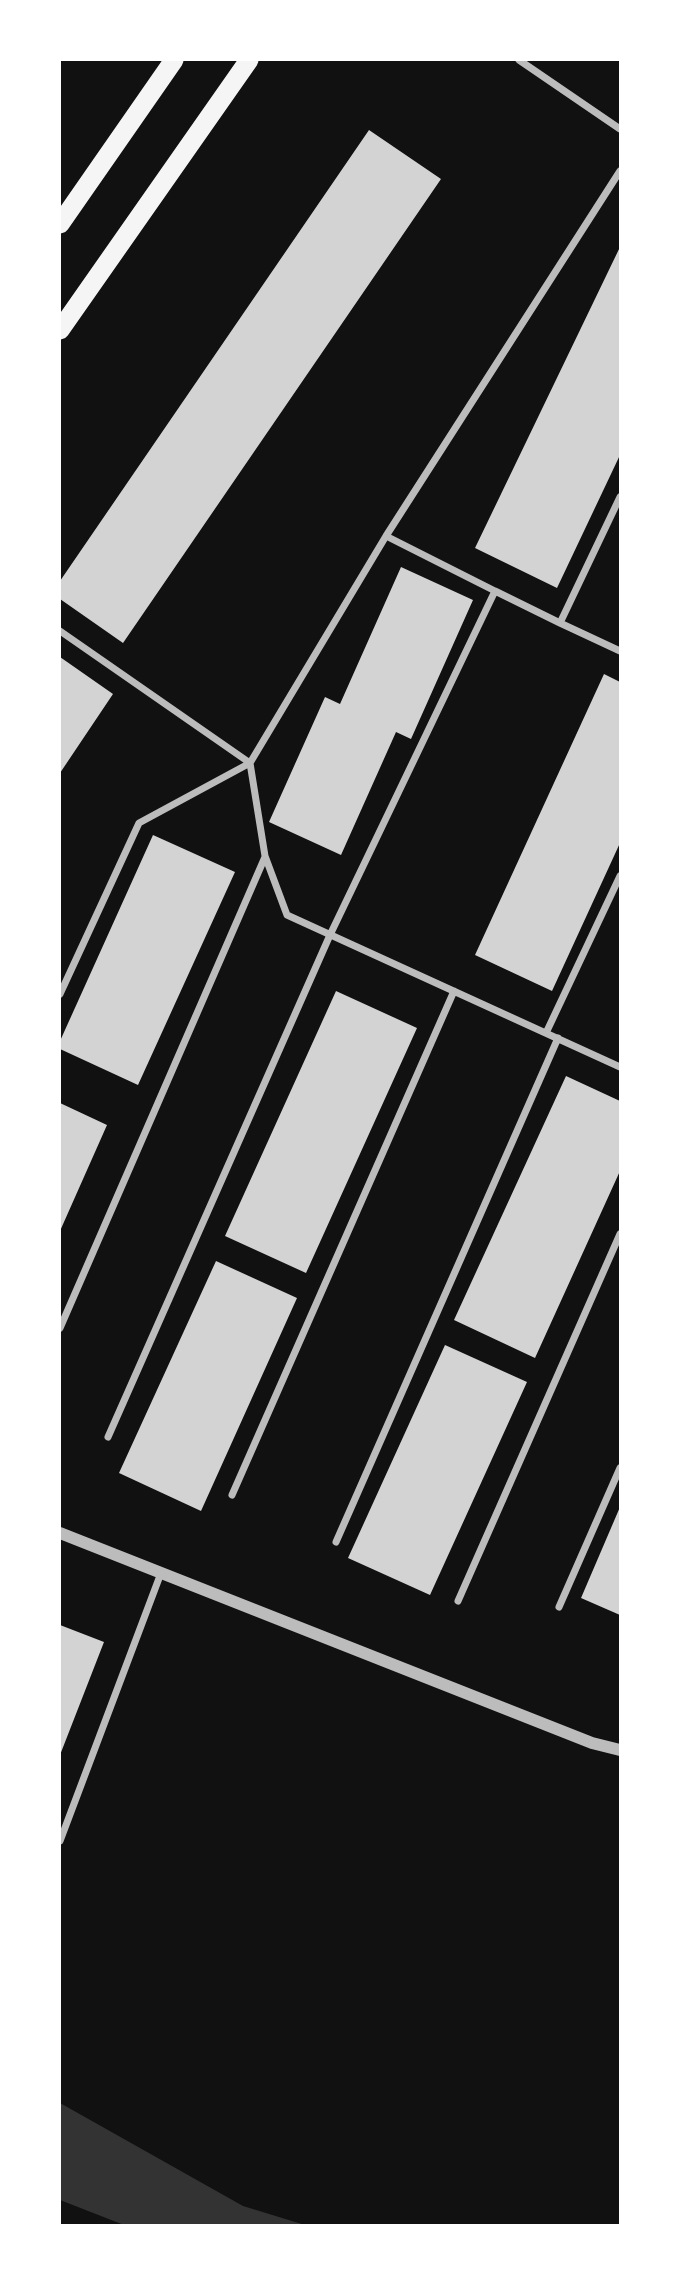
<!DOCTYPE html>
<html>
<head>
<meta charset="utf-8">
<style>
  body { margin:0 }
  #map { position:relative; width:680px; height:2285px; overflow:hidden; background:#111; font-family:Roboto,sans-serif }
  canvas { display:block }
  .frame { position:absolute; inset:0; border:61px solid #fff; pointer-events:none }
</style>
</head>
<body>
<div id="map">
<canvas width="680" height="2285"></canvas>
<div class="frame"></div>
</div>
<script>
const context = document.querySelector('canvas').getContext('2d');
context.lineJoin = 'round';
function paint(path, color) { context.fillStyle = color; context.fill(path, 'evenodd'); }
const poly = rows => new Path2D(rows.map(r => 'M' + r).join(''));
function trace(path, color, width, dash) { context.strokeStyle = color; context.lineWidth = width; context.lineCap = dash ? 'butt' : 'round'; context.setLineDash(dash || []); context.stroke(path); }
paint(poly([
  [60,2103,243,2206,305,2225,124,2225,60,2200]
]), '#333');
paint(poly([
  [369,130,441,179,123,643,60,599,60,581],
  [620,247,620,455,557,588,475,548],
  [401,567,473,600,411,739,396,732,341,855,269,822,325,697,340,704],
  [60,657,113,694,60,773],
  [604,674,620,682,620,843,552,991,475,955],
  [153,835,235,872,138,1085,60,1049,60,1041],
  [336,991,417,1028,306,1273,225,1236],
  [566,1076,620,1101,620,1171,535,1358,454,1320],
  [60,1103,107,1125,60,1231],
  [216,1261,297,1298,201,1511,119,1473],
  [445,1345,527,1382,430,1595,348,1558],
  [620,1507,620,1615,581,1598],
  [60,1625,104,1642,60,1755]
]), '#d3d3d3');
trace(poly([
  [519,60,620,129],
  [386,536,495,591],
  [560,623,620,651],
  [60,631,250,763,265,856,287,915,620,1067],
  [60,994,139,823,250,763,386,536,620,171],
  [546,1033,620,876],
  [60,1328,265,857],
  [108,1437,330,935,495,591,560,623,620,497],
  [232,1495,454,991],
  [336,1542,558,1038],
  [458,1601,620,1234],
  [559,1607,620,1468],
  [60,1841,161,1573]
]), '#bcbcbc', 7);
trace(poly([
  [60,1533,592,1743,620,1750]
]), '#bcbcbc', 12);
trace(poly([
  [60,224,174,60],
  [60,330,249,60]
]), '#f5f5f5', 19);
</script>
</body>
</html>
